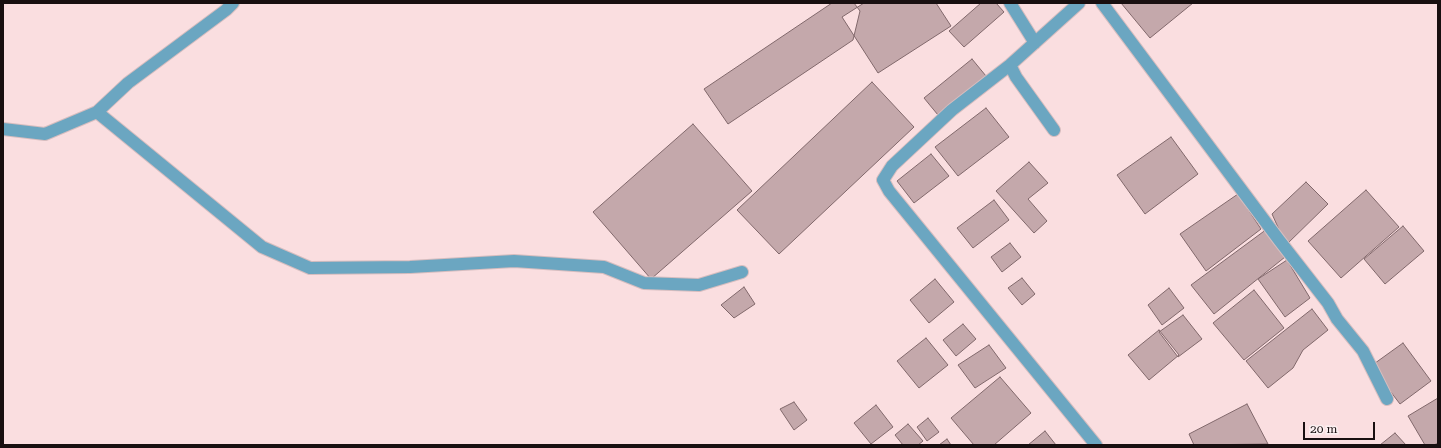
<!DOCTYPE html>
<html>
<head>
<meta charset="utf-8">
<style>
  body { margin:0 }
  #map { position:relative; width:1441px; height:448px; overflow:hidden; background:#fadee0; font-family:"Roboto Serif",serif }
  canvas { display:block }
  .frame { position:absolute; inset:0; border:4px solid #180f10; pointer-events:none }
  .scale { position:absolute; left:1303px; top:422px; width:72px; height:18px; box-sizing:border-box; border:2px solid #180f10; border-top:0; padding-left:5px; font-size:12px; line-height:14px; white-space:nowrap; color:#180f10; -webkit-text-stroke:3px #fcf0f1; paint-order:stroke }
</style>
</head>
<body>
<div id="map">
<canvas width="1441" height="448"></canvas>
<div class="frame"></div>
<div class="scale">20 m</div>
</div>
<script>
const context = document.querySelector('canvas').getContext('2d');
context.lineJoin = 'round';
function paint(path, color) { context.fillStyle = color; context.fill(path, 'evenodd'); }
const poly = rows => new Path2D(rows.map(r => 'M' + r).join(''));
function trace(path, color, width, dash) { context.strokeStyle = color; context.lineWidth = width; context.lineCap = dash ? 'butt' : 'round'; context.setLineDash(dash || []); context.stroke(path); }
const building = poly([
  [832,3,854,3,860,11,853,40,728,124,704,89,832,3],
  [864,3,936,3,951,26,878,73,842,17,864,3],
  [981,3,996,3,1004,12,964,47,949,31,981,3],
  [1121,3,1193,3,1150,38,1121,3],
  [972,59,986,76,938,115,924,98,972,59],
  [872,82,914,127,779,254,737,210,872,82],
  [986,108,1009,137,958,176,935,147,986,108],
  [693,124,752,191,651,279,593,212,693,124],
  [1171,137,1198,174,1145,214,1117,175,1171,137],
  [931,154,949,176,914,203,897,181,931,154],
  [1029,162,1048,183,1028,199,1047,221,1034,233,996,191,1029,162],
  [1306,182,1328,204,1286,245,1272,214,1306,182],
  [1366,190,1399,227,1341,278,1308,241,1366,190],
  [1238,194,1261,229,1206,271,1180,234,1238,194],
  [994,200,1009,220,973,248,957,228,994,200],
  [1403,226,1424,251,1385,284,1364,259,1403,226],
  [1267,229,1285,257,1214,314,1191,285,1267,229],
  [1010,243,1021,257,1002,272,991,257,1010,243],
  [1287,260,1310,298,1285,317,1258,279,1287,260],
  [1022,278,1035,294,1022,305,1008,288,1022,278],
  [935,279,954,302,929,323,910,300,935,279],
  [744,287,755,304,734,318,721,305,744,287],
  [1169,288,1184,308,1162,325,1148,305,1169,288],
  [1254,290,1284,328,1244,360,1213,323,1254,290],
  [1312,309,1328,330,1303,350,1293,368,1268,388,1246,361,1312,309],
  [1183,315,1202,339,1178,357,1159,332,1183,315],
  [963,324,976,339,956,356,943,340,963,324],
  [1159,330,1179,355,1149,380,1128,355,1159,330],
  [926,338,948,365,919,388,897,361,926,338],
  [1403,343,1431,381,1400,404,1371,366,1403,343],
  [989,345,1006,368,975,388,958,365,989,345],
  [1000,377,1031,413,994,445,974,445,951,418,1000,377],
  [1438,398,1438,443,1434,445,1425,445,1408,416,1438,398],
  [794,402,807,420,794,430,780,409,794,402],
  [1247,404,1268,444,1194,445,1189,434,1247,404],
  [876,405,893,427,871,444,854,423,876,405],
  [928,418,939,432,927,441,917,427,928,418],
  [908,424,923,441,918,445,903,445,895,435,908,424],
  [1045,431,1056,445,1028,445,1045,431],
  [1395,433,1406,445,1380,445,1395,433],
  [947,439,951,445,939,445,947,439]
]);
paint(building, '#c4a8ab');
trace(building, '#81686b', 1);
const minor = poly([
  [1010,3,1035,43],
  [1079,3,1010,65,952,110,892,166,883,180,889,191,1096,445],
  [1102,3,1279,240,1328,303,1337,319,1363,351,1387,399],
  [1010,65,1016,77,1054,130],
  [97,112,262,247,310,268,410,267,514,261,604,267,644,283,699,285,742,272],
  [3,129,45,134,97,112,128,83,226,10,233,3]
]);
trace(minor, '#d6bdbf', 14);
trace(minor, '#6ba6c1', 12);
</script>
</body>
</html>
